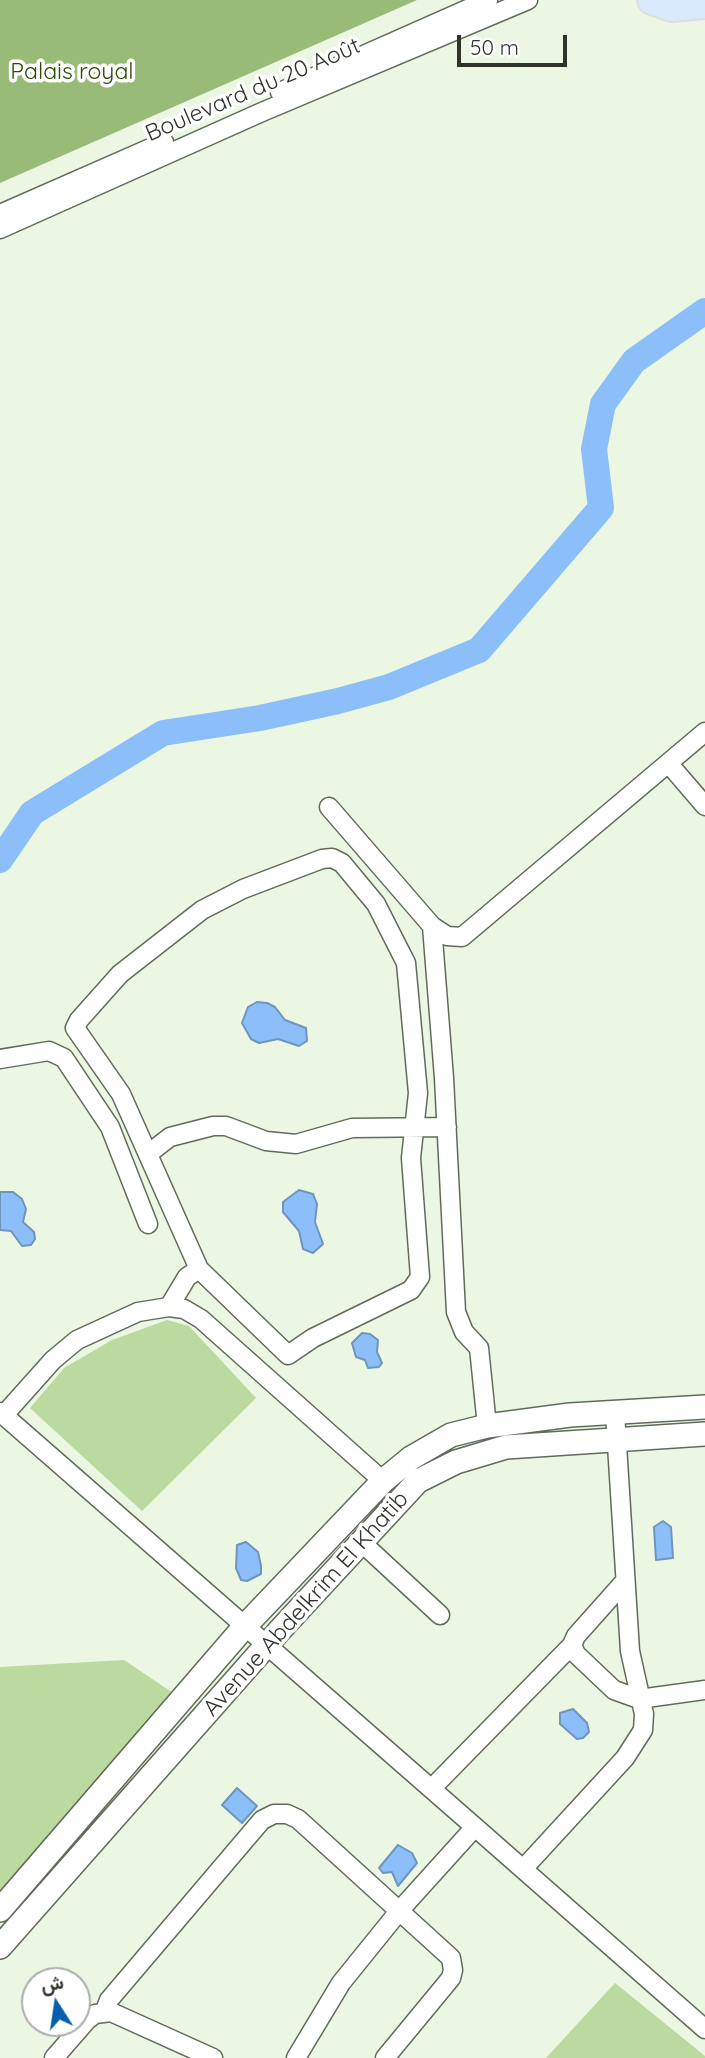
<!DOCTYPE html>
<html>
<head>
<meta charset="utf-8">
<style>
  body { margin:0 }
  #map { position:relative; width:705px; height:2058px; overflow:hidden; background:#ebf6e3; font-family:Quicksand,Vazirmatn,sans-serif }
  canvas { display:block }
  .north { position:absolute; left:21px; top:1967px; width:70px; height:70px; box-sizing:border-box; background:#fff; border:2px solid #acadab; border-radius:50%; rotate:348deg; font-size:19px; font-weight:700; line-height:28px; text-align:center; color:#2f332c }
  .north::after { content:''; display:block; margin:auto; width:24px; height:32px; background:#075eac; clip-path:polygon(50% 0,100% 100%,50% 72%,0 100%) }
  .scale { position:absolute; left:457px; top:35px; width:110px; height:32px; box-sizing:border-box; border:4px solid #2f332c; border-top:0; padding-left:9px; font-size:21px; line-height:24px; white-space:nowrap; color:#2f332c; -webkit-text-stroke:5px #fff; paint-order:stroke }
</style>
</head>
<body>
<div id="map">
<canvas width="705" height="2058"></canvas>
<div class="north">ش</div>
<div class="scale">50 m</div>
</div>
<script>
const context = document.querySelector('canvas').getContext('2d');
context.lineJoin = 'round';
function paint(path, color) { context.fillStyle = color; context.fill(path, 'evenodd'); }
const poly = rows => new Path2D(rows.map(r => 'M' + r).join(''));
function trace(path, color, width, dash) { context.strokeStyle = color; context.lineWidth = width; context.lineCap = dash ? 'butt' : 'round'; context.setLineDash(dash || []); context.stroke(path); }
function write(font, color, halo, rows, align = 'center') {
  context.font = font + ' Quicksand,sans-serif'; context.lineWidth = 7; context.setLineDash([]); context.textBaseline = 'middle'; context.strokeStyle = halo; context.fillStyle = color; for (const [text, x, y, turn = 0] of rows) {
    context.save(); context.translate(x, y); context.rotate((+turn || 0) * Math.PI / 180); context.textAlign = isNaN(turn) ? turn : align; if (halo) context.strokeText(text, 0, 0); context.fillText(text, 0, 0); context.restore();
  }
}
paint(poly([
  [167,1320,189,1326,256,1398,142,1511,30,1408,64,1368,112,1340],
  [124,1660,176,1695,0,1897,0,1667],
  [615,1983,705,2056,705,2058,546,2058]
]), '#bada9f');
paint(poly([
  [0,0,417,0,0,183]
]), '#98bc78');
const water = poly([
  [257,1002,267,1003,275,1007,285,1020,306,1028,307,1041,299,1046,278,1039,259,1043,251,1039,242,1023,248,1007,257,1002],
  [299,1190,313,1194,317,1204,315,1222,323,1244,313,1253,303,1249,299,1231,283,1212,283,1202,299,1190],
  [0,1192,13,1192,22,1199,26,1209,23,1222,34,1232,35,1239,31,1245,22,1246,11,1231,0,1230,0,1192],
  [362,1333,370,1334,378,1340,377,1352,382,1363,379,1367,368,1368,365,1360,356,1357,352,1343,362,1333],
  [663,1521,671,1527,673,1558,656,1560,654,1527,663,1521],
  [246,1542,258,1552,261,1566,261,1574,247,1581,241,1580,236,1568,237,1545,246,1542],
  [573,1709,587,1723,589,1732,583,1738,577,1739,560,1724,560,1713,573,1709],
  [237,1788,257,1806,242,1823,222,1805,237,1788],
  [398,1845,412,1853,417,1863,398,1886,392,1872,383,1873,379,1868,398,1845]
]);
paint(water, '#8cbffa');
trace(water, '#7095bc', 2);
trace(poly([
  [0,860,32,813,163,733,260,718,338,701,389,687,479,650,601,508,594,449,603,404,634,361,705,311]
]), '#8cbffa', 26);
const minor = poly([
  [280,92,488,0],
  [0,214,164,142],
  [0,229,262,112,528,0],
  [669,764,705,806],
  [329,807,432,926,447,936,462,937,705,732],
  [332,858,342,863,376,904,406,963,418,1093,411,1158,420,1277,411,1290,313,1338,288,1355,199,1269,121,1094,75,1028,79,1020,120,974,202,910,243,889,322,859,332,858],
  [432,926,444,1078,456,1312,464,1332,479,1348,487,1426],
  [0,1059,49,1051,64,1058,110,1127,148,1224],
  [148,1154,170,1137,213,1126,226,1126,266,1141,296,1144,352,1128,447,1127],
  [169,1307,187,1277,199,1269],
  [0,1412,475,1827,400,1910,341,1983,296,2058],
  [3,1416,53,1360,77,1340,138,1312,169,1307,184,1309,201,1319,383,1481],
  [360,1541,440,1615],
  [625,1581,576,1636,572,1645,576,1654,614,1690,639,1699,705,1690],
  [432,1788,572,1645],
  [475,1827,705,2029],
  [523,1869,625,1758,643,1730,644,1714,630,1651,615,1413],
  [104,2013,109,2000,262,1820,274,1814,287,1814,298,1819,451,1958,453,1970,451,1978,385,2058],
  [54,2058,87,2020,95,2014,111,2012,213,2058]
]);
const tertiary = poly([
  [0,1910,245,1626,383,1481,411,1458,451,1435,487,1426,570,1415,705,1407],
  [0,1947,280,1630,418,1481,456,1462,506,1447,705,1434]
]);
const primary = poly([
  [652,0,672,7,705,4]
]);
trace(minor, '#616b5a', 21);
trace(tertiary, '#616b5a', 26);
trace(primary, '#dededd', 32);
trace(minor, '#fff', 18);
trace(tertiary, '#fff', 23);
trace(primary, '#d9e8fb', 28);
write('23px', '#2c4c00', '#fff', [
  ["Palais royal",72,72]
]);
write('23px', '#2f332c', '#fff', [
  ["Boulevard du 20 Août",253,90,-23],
  ["Avenue Abdelkrim El Khatib",306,1604,-48]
]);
</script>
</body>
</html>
